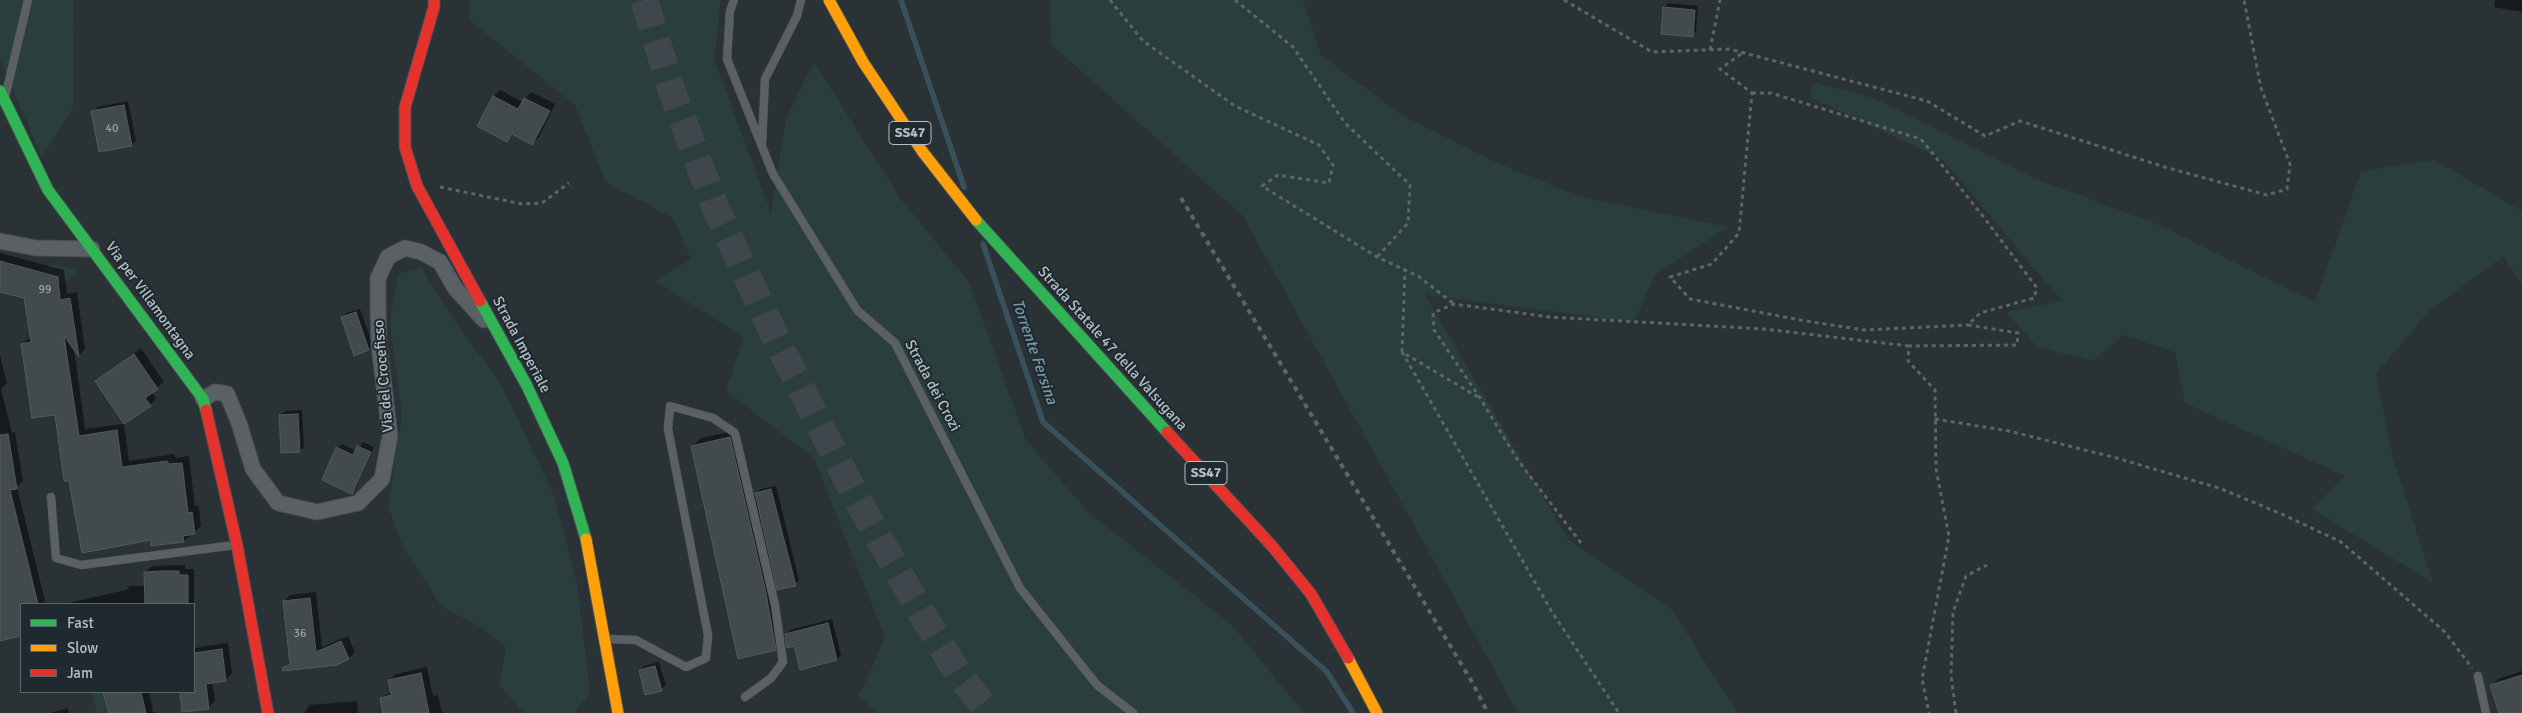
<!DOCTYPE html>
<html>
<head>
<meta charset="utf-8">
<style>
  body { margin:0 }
  #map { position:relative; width:2522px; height:713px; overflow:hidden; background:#2a3236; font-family:Signika,sans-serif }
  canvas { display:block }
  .legend { position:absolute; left:20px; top:603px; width:175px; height:90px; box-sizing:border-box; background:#1e2930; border:1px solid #5a656c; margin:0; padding:6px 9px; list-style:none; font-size:15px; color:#b4bfc7 }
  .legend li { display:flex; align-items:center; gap:10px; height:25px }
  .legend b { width:25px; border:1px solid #5a656c }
</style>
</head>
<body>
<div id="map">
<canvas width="2522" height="713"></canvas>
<ul class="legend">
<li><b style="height:6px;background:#30b455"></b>Fast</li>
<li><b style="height:6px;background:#ff9f0a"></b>Slow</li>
<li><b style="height:6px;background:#e5322d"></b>Jam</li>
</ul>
</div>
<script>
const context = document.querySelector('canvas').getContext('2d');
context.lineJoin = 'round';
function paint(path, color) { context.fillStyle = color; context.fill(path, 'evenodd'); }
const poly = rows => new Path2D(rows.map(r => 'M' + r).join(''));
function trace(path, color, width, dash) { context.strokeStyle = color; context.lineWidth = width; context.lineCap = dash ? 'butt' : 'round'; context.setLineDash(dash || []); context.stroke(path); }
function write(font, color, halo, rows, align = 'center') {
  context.font = font + ' Signika,sans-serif'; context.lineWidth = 4; context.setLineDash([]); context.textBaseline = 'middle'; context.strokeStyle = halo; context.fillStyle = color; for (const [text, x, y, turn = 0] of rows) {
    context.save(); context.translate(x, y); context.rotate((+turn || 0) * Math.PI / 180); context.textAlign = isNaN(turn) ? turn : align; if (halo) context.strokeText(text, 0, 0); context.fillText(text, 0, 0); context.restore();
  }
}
paint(poly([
  [0,0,74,0,73,108,42,157,0,59],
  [470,0,721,0,714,59,771,213,786,119,814,62,900,198,969,282,1026,440,1088,512,1232,625,1304,713,877,713,859,696,885,638,814,458,726,391,744,338,656,281,691,259,673,218,606,182,575,105,469,20],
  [1050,0,1303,0,1321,55,1403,116,1495,162,1581,197,1728,227,1655,275,1634,322,1425,295,1568,539,1671,609,1738,713,1518,713,1243,216,1051,44],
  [1813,82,1874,98,2032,177,2164,227,2315,302,2361,171,2434,160,2522,211,2522,286,2504,256,2429,311,2376,374,2393,458,2433,583,2312,509,2345,476,2185,403,2175,352,2123,335,2093,361,2037,347,2006,312,2062,301,1942,159,1810,97],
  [51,264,79,270,63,284,58,283,39,273],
  [421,267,450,314,502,386,554,496,577,583,590,692,575,713,524,713,499,685,506,648,483,628,442,607,404,549,388,507,402,415,390,323,398,274],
  [91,692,103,692,109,713,97,713]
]), '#2a3e3b');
paint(poly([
  [2495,0,2522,0,2522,12,2494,7],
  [1668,3,1698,6,1696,31,1692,36,1664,8],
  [500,90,523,102,531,92,555,104,539,137,532,143,514,134,507,141,494,96],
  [128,101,136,141,132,145,93,111,97,107],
  [0,253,64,270,67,294,77,292,85,349,79,356,74,348,85,429,124,424,129,461,174,454,176,458,189,456,195,506,199,506,201,526,184,541,152,539,56,413,22,344,31,337,25,297,0,290],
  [360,309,373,345,369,349,342,318,346,313],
  [141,348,164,382,152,392,156,399,150,405,97,381],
  [0,355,7,383,1,389,12,433,15,432,23,481,17,487,45,601,41,604,21,604,21,634,0,639],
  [302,410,304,447,300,451,281,415,285,411],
  [739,430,754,496,760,489,776,486,799,580,795,584,774,578,784,640,775,649,693,446,701,438],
  [363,442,374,447,356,488,352,492,337,448,342,444,357,451],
  [185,565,185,569,194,569,194,608,194,604,69,604,72,602,126,590,130,586,145,586,145,572,152,566],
  [316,592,322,647,348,636,355,652,349,658,283,668,291,661,284,601,290,595],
  [832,619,841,655,837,659,795,645,786,634,790,630],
  [228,643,232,673,226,680,212,681,215,701,209,707,183,711,181,692,194,692,194,648],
  [659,662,666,685,661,689,640,670,644,666],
  [427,667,433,696,438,695,442,713,384,713,381,698,392,691,389,680,396,674],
  [2522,671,2522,713,2501,713,2492,685,2498,679],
  [104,692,149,692,153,709,152,711,155,713,110,713],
  [357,701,358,713,304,713,310,705],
  [68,708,69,713,51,713]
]), '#0007');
trace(poly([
  [901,0,964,187],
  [983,244,1043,422,1327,672,1353,713]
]), '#39505d', 5.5);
const building = poly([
  [1663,7,1695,10,1693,37,1661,34,1663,7],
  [493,96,518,109,524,98,550,111,532,145,512,134,507,142,477,126,493,96],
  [124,105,132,146,99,152,91,111,124,105],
  [0,261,58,277,60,300,70,298,79,357,64,336,79,436,117,430,122,467,167,461,169,464,182,463,188,513,192,512,195,534,183,536,184,542,151,546,151,540,82,553,69,481,64,481,55,415,32,418,21,344,31,342,24,298,0,292,0,261],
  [356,312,369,350,354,356,341,317,356,312],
  [134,354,158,389,145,398,151,406,124,424,95,381,134,354],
  [298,414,300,452,281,453,279,415,298,414],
  [8,434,17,489,10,490,38,604,21,604,21,636,0,641,0,435,8,434],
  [730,437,766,593,776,650,738,659,691,446,730,437],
  [357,446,371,452,352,494,322,480,336,447,353,455,357,446],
  [771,489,796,586,777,590,755,493,771,489],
  [162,571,179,571,179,575,188,575,188,604,145,604,144,572,162,571],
  [310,598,316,652,341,641,349,659,337,665,283,671,282,668,290,664,283,601,310,598],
  [828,623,837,660,800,670,794,646,787,648,785,634,828,623],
  [222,649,226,681,206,684,209,709,182,712,180,692,194,692,194,653,222,649],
  [655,666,662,691,645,695,639,670,655,666],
  [421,673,429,713,383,713,380,698,391,695,388,680,421,673],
  [2522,675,2522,713,2499,713,2490,685,2522,675],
  [103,692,141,692,146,713,109,713,103,692]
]);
paint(building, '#434a4e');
trace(building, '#525a5d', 1);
trace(poly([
  [644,0,672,91,715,207,779,345,858,501,922,614,957,672,989,713]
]), '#3f474c', 28, [28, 14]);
const lane = poly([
  [734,0,730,11,727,59,773,174,857,310,895,343,1020,588,1097,685,1133,713],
  [6,93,28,0],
  [762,143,765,79,797,16,801,0],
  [51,497,56,558,81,565,235,545],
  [607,639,636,640,686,667,706,658,708,635,668,429,670,406,713,418,735,433,775,605,783,662,771,678,745,697],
  [2478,676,2486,713]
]);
const street = poly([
  [0,241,36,248,92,249],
  [203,399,215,392,227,394,239,423,253,469,278,503,317,512,358,503,382,479,390,436,379,345,378,305,378,278,388,257,405,248,421,252,440,262,455,288,484,320]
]);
const fast = poly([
  [0,91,48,190,203,399,206,410],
  [976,220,1167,432],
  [480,301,527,386,563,463,586,539]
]);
const slow = poly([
  [829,0,863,62,922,151,976,220],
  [586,539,618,713],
  [1348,658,1377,713]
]);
const jam = poly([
  [434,0,434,7,405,107,405,147,417,186,480,301],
  [206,410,237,545,268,713],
  [1167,432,1272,546,1311,594,1348,658]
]);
trace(lane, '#484e51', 9);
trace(street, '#484e51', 17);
trace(fast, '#484e51', 13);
trace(slow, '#484e51', 13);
trace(jam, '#484e51', 13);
trace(poly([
  [1110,0,1143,41,1235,106,1319,145,1333,165,1329,183,1278,175,1262,186,1377,257,1418,276,1454,304],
  [1235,0,1293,47,1345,123,1410,185,1408,223,1377,257],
  [1564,0,1652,52,1729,49,1927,101,1985,136,2020,121,2168,168,2267,195,2287,189,2290,164,2261,88,2244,0],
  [1710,50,1720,0],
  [1741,54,1720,69,1752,93,1739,233,1712,264,1670,277,1690,299,1800,320,1864,330,1968,325],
  [1752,93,1771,93,1921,139,1982,215,2037,288,2034,298,1980,313,1968,325,2018,333,2017,345,1909,346,1908,361,1935,390,1936,469,1949,536,1922,679,1929,713],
  [440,187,522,204,542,203,569,183],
  [1402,352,1405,270],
  [1478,397,1402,352,1552,612,1619,713],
  [1935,419,2009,431,2113,457,2219,488,2284,515,2341,542,2445,632,2472,668],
  [1581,543,1517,459,1480,398,1434,330,1433,313,1454,304,1550,317,1764,329,1909,346],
  [1956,713,1951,676,1953,612,1966,576,1987,565]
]), '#5e6468', 3, [4, 4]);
trace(lane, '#5a6064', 8);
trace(street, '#5a6064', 15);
trace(fast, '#30b455', 11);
trace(slow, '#ff9f0a', 11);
trace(jam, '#e5322d', 11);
trace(poly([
  [1181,198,1472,682,1488,713]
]), '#5e6468', 4, [5, 5]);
write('12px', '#98a2a9', null, [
  ["40",112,129],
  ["99",45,290],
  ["36",300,634]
]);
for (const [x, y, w] of [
  [910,133,42],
  [1206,473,42]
]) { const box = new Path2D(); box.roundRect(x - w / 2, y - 11.5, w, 23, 4); context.fillStyle = '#1e2930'; context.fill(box); trace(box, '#b4bfc7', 1); }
write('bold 14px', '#b4bfc7', null, [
  ["SS47",910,133],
  ["SS47",1206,473]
]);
write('15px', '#b4bfc7', '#1e2930', [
  ["Via per Villamontagna",150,301,54],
  ["Strada Imperiale",521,345,62],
  ["Strada Statale 47 della Valsugana",1112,349,48],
  ["Via del Crocefisso",384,376,-95],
  ["Strada dei Crozi",932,386,62]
]);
write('italic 16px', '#7796a8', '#1e2930', [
  ["Torrente Fersina",1034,352,71]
]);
</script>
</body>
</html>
